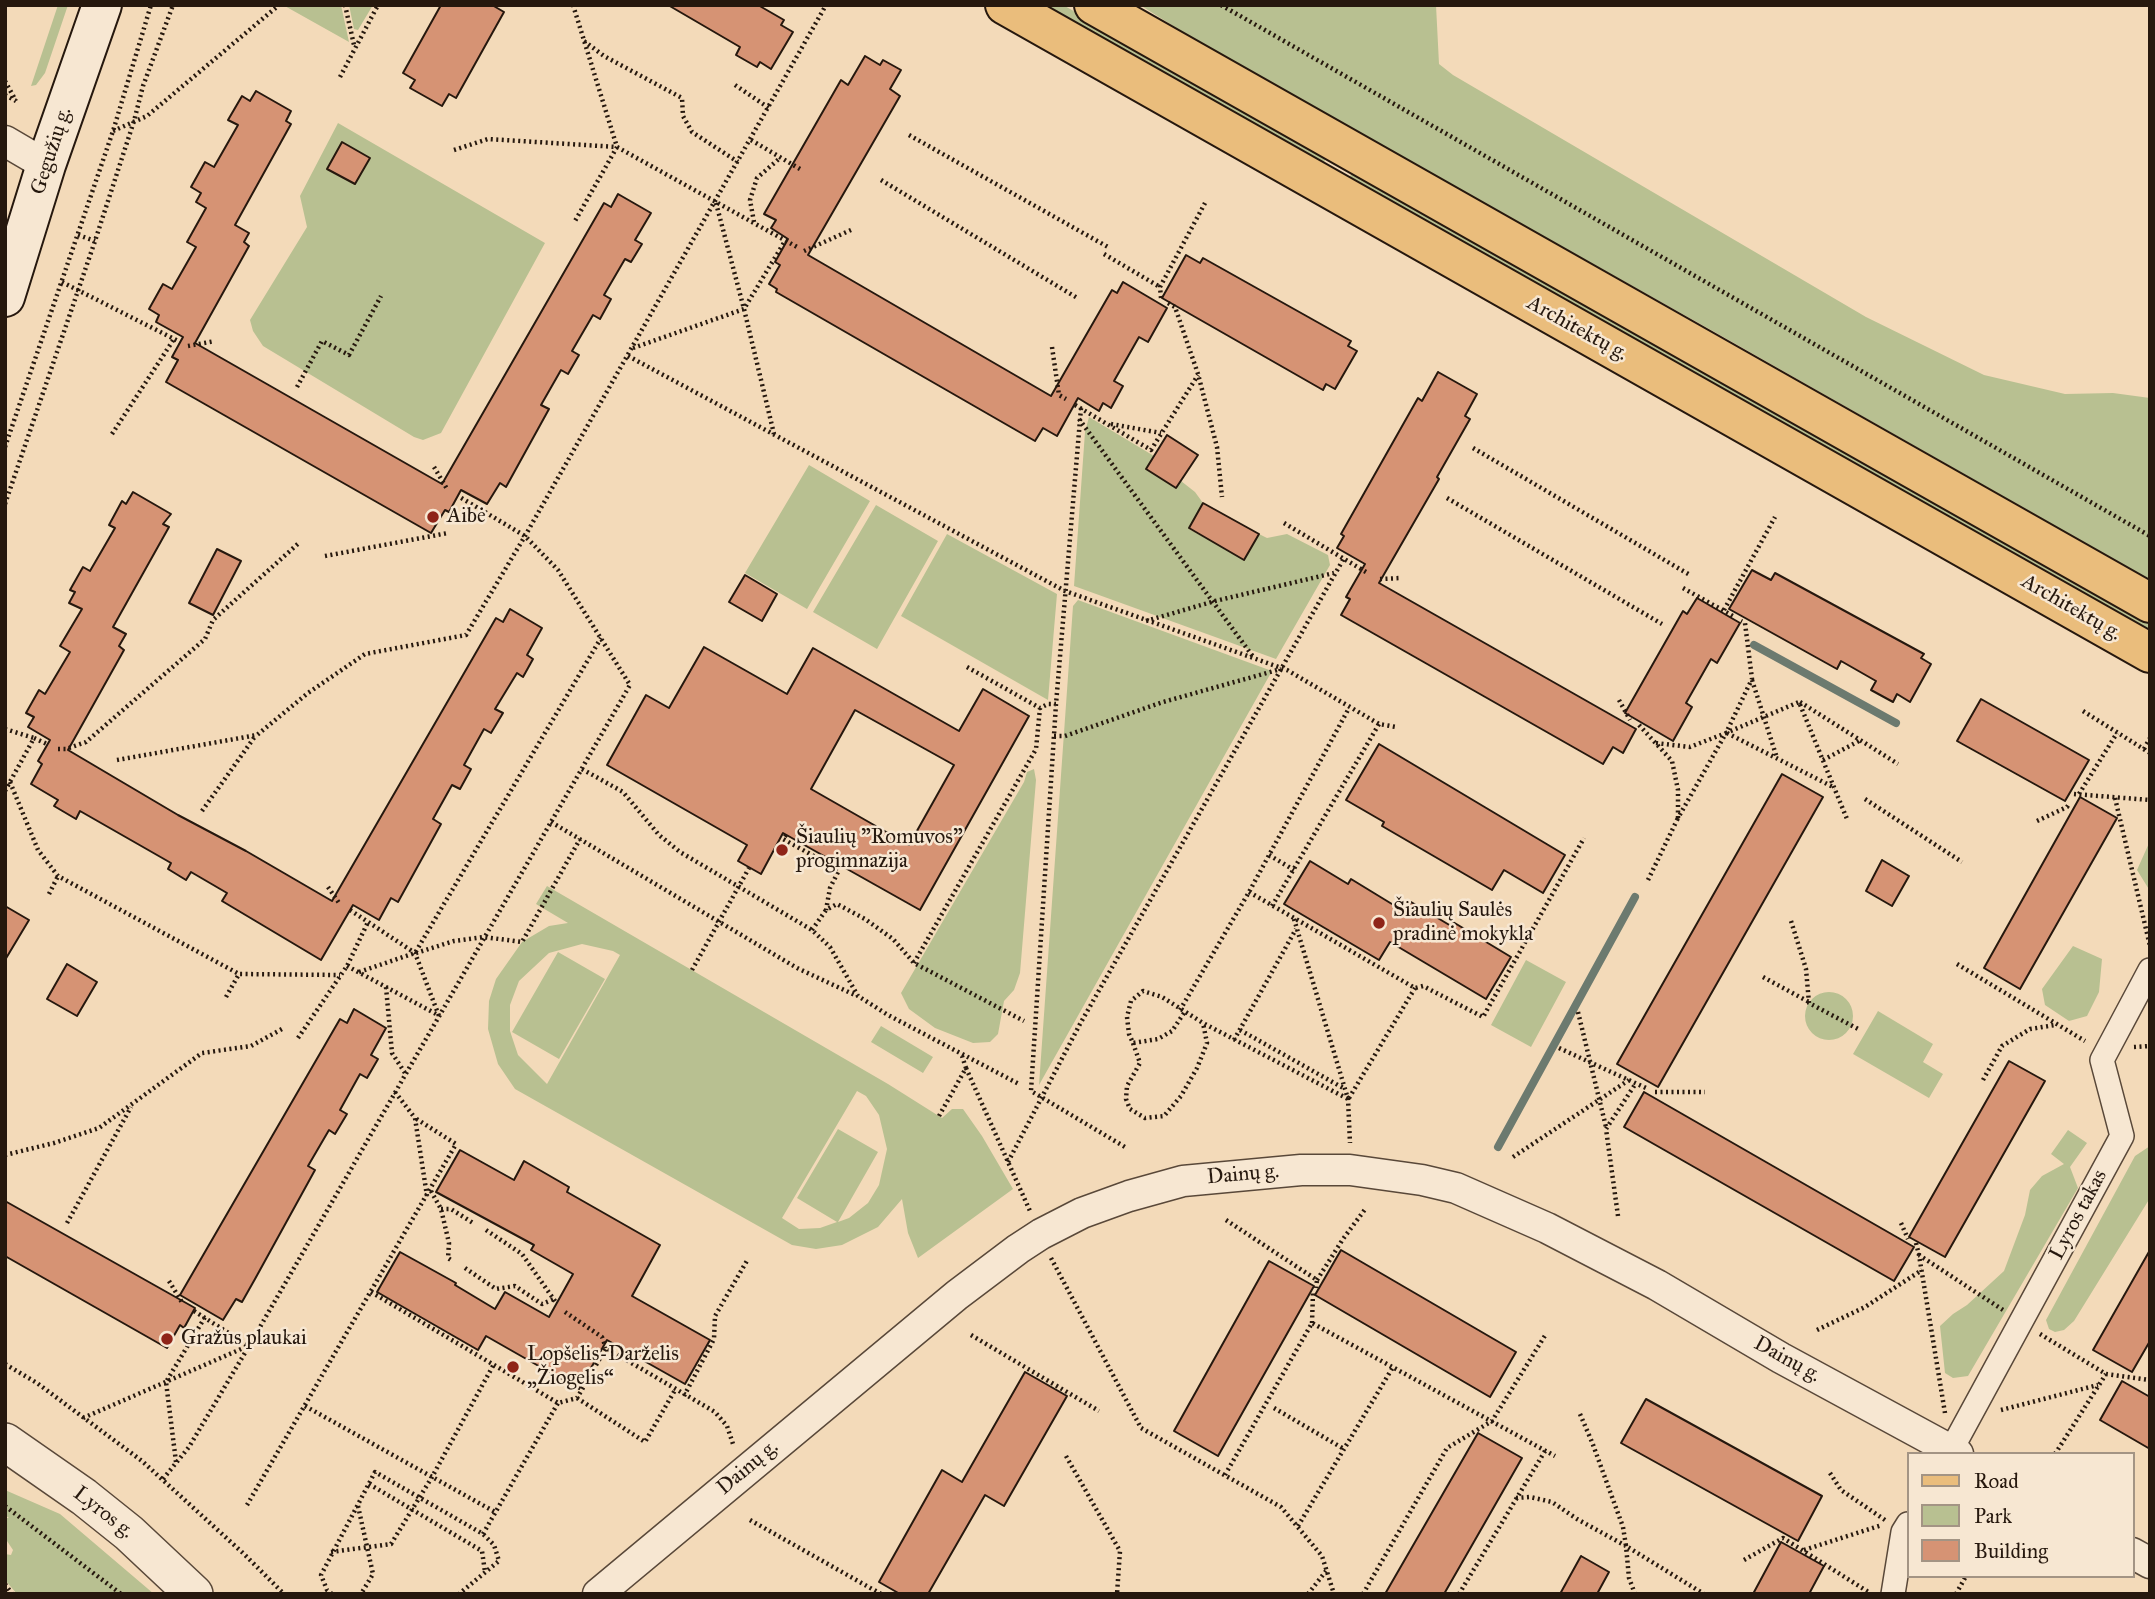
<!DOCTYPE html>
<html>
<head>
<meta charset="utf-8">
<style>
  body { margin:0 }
  #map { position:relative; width:2155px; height:1599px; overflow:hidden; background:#f3dab9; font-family:"IM FELL Great Primer",serif }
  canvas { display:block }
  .frame { position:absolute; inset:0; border:7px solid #26180e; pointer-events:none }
  .legend { position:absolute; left:1907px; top:1452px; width:228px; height:126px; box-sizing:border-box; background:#f7e7d2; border:2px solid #a39484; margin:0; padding:9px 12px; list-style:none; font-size:21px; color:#26180e }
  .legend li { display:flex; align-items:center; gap:14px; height:35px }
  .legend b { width:35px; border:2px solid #a39484 }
</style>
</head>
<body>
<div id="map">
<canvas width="2155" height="1599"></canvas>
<div class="frame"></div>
<ul class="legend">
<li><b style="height:9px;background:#eabd7c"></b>Road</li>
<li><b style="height:19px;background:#b8c091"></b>Park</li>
<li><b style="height:19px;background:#d69374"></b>Building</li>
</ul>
</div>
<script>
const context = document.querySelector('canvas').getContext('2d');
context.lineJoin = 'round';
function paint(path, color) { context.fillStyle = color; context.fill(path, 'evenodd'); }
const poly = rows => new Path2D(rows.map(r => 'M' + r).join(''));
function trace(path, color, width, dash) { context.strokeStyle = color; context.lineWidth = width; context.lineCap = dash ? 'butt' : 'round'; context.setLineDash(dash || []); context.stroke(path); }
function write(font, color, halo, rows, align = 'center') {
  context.font = font + ' "IM FELL Great Primer",serif'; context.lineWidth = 5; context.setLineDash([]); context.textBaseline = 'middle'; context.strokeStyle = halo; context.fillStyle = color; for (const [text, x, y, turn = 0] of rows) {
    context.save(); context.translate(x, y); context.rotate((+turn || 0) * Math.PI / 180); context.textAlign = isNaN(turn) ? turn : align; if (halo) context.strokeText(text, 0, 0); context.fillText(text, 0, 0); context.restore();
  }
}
paint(poly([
  [58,5,68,5,45,73,36,85,31,86],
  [283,5,341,5,349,42],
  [349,5,373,5,358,30,354,29],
  [1039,5,1063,5,1323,153,1326,158,1324,162,1317,162],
  [1140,5,1436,5,1439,64,1453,75,1866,317,1984,375,2065,394,2113,393,2150,398,2150,580,1711,330,1219,55],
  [338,123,545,243,441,433,423,440,414,437,263,346,253,331,250,320,307,227,300,196],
  [1353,173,1358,173,2150,622,2150,634,1352,180,1349,177],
  [1089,417,1154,456,1176,488,1181,481,1195,492,1203,503,1189,529,1244,559,1259,534,1267,538,1287,534,1328,555,1330,565,1276,659,1074,586,1085,432],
  [809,465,870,501,807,609,745,573],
  [876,505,938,541,877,649,813,612],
  [947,534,1057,594,1048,700,901,616],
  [1078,600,1272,671,1039,1085,1073,606],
  [1034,769,1036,780,1020,973,1014,990,1004,1001,998,1034,990,1042,973,1043,935,1028,909,1009,901,993,1024,782,1027,772],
  [2150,841,2150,891,2137,870],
  [547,886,888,1084,942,1118,952,1109,963,1109,982,1136,1013,1189,918,1258,908,1233,902,1199,878,1227,842,1245,816,1249,792,1245,515,1089,498,1064,488,1029,489,1001,496,979,522,942,549,926,568,923,536,904],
  [582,944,613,951,620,955,547,1084,518,1055,510,1031,510,1005,519,981,549,953],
  [857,1091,866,1096,879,1115,887,1149,879,1185,868,1203,849,1218,838,1222,878,1152,838,1129,797,1198,837,1222,820,1228,799,1229,782,1218],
  [2073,946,2102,959,2099,992,2087,1016,2069,1021,2045,1005,2042,989],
  [558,952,605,979,559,1059,512,1032],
  [1526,960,1566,982,1531,1047,1491,1025],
  '1805 1016a24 24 0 1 1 48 0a24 24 0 1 1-48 0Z',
  [1878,1011,1933,1044,1923,1062,1943,1074,1929,1098,1853,1054],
  [881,1026,933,1057,923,1073,871,1042],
  [2068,1130,2087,1143,2070,1167,2078,1188,1968,1376,1953,1378,1945,1373,1940,1326,1953,1314,1967,1305,2004,1271,2025,1215,2030,1190,2042,1176,2064,1164,2051,1154],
  [2150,1146,2150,1198,2074,1321,2064,1330,2055,1332,2049,1329,2046,1320,2135,1156],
  [5,1490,60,1514,154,1594,17,1594,5,1580,5,1554,11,1555,13,1550,5,1538,5,1518,9,1518,5,1515]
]), '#b8c091');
trace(poly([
  [1754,645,1896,723],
  [1498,1147,1635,897]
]), '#6c7a6f', 8);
const building = poly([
  [441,5,492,5,504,12,456,98,449,94,442,106,410,88,415,80,403,73,441,5],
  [668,5,758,5,784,20,781,25,793,32,771,69,760,62,757,67,736,55,740,47,668,5],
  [865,56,880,65,883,60,901,70,890,89,900,96,808,255,1051,396,1112,290,1117,293,1123,282,1167,308,1148,342,1139,337,1114,381,1123,386,1111,408,1103,403,1099,411,1078,398,1057,436,1043,428,1035,441,776,292,777,289,769,284,780,265,775,262,788,239,771,228,776,220,764,214,841,80,848,85,865,56],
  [256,91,291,111,286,121,291,124,235,225,249,233,244,242,249,246,195,343,442,484,604,203,611,207,618,194,651,213,635,240,642,244,631,262,625,259,604,295,611,299,600,319,593,315,572,351,579,355,568,374,561,370,541,405,549,409,506,487,500,483,487,504,461,490,449,512,445,510,431,533,166,382,178,360,172,357,183,337,156,322,159,315,149,309,163,284,172,289,196,247,187,242,206,208,196,202,201,193,191,187,205,162,214,167,238,125,228,120,242,96,250,101,256,91],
  [342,142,370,158,355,184,327,169,342,142],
  [1186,255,1200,263,1203,258,1351,341,1348,346,1357,351,1335,389,1326,384,1323,390,1162,298,1186,255],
  [1438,372,1477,394,1465,416,1470,419,1437,477,1439,479,1379,583,1636,729,1623,753,1613,747,1603,764,1341,615,1350,599,1346,597,1365,564,1337,548,1344,536,1341,534,1418,398,1422,401,1438,372],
  [1167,435,1198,455,1176,488,1146,469,1167,435],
  [133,492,171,514,163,524,169,527,113,627,126,634,119,646,124,650,68,750,178,815,246,851,332,901,496,618,503,622,510,609,542,628,527,655,533,659,523,677,517,673,495,709,503,713,491,733,484,729,464,765,471,769,460,789,452,785,433,819,441,824,398,902,391,898,379,920,353,905,321,960,222,901,227,893,191,872,186,880,168,869,171,863,80,811,76,819,54,806,58,800,31,784,42,764,38,761,50,740,28,727,34,717,26,713,39,690,45,694,70,652,60,646,82,609,69,603,75,592,70,590,83,567,90,571,115,528,109,525,122,501,126,504,133,492],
  [1203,503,1259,534,1244,560,1189,528,1203,503],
  [217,549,241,561,213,615,189,603,217,549],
  [1752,570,1771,580,1775,573,1924,654,1921,658,1931,664,1910,702,1897,694,1893,702,1871,690,1876,681,1841,661,1837,669,1729,609,1752,570],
  [745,575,777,594,762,621,729,602,745,575],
  [1697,598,1740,623,1717,663,1711,659,1686,703,1692,707,1673,741,1625,713,1683,611,1687,614,1697,598],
  [704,647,787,694,813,648,959,731,983,689,1029,716,920,910,783,833,761,874,738,861,747,845,607,765,646,695,669,708,704,647],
  [855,710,954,765,909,845,811,789,855,710],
  [1981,699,2089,760,2065,801,1957,741,1981,699],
  [1379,744,1565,855,1543,893,1504,870,1492,890,1382,826,1384,822,1346,800,1379,744],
  [1782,774,1823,797,1658,1087,1617,1064,1782,774],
  [2080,797,2117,818,2020,989,1984,968,2080,797],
  [1882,860,1909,876,1892,906,1866,891,1882,860],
  [1310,861,1348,884,1351,879,1405,912,1411,902,1451,926,1453,922,1511,957,1486,999,1390,942,1379,960,1284,904,1310,861],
  [5,906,29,920,5,960,5,906],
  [67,964,97,982,77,1016,47,999,67,964],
  [354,1009,386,1028,371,1055,378,1059,367,1078,360,1074,340,1110,347,1114,335,1134,329,1130,308,1166,315,1170,255,1279,242,1302,236,1299,223,1320,180,1295,340,1019,347,1023,354,1009],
  [2009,1061,2045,1081,1945,1257,1909,1237,2009,1061],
  [1644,1092,1914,1247,1894,1281,1624,1127,1644,1092],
  [460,1150,514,1180,524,1161,569,1187,567,1192,660,1245,632,1296,710,1340,685,1384,607,1340,579,1389,486,1336,478,1350,377,1292,400,1252,456,1283,455,1285,495,1309,505,1292,549,1317,573,1274,531,1250,534,1245,436,1192,460,1150],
  [5,1201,195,1308,184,1328,180,1325,167,1348,5,1256,5,1201],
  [1341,1250,1516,1352,1490,1397,1315,1295,1341,1250],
  [2150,1250,2150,1341,2132,1372,2093,1350,2150,1250],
  [1269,1261,1314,1286,1218,1456,1174,1431,1269,1261],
  [1025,1372,1067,1396,1004,1506,985,1495,928,1594,900,1594,879,1582,942,1470,962,1482,1025,1372],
  [2122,1381,2150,1397,2150,1449,2100,1420,2122,1381],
  [1646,1399,1822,1496,1798,1541,1621,1443,1646,1399],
  [1478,1433,1522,1458,1444,1594,1385,1594,1478,1433],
  [1781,1542,1824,1566,1809,1594,1753,1594,1781,1542],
  [1581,1556,1609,1572,1597,1594,1560,1594,1581,1556]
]);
paint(building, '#d69374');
trace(building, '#26180e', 2);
const pedestrian = poly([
  [1949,1454,2122,1136,2102,1060,2150,970],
  [1893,1594,1903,1532,1908,1524]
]);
const minor = poly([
  [5,141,46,165],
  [2132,1553,2150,1563],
  [598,1594,957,1295,1018,1249,1041,1234,1082,1213,1129,1196,1183,1181,1301,1170,1350,1170,1422,1180,1456,1188,1547,1228,1657,1285,1781,1358,1958,1454]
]);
const tertiary = poly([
  [5,1442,84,1497,129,1533,194,1594]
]);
const secondary = poly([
  [5,297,46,165,102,5]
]);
const primary = poly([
  [1005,5,2150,653],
  [1094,5,2150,603]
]);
trace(pedestrian, '#594839', 26);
trace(minor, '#594839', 33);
trace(tertiary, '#594839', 40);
trace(secondary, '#26180e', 42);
trace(primary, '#26180e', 42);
trace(poly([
  [345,5,354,45],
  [573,5,617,147,575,221],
  [1221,5,2150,536],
  [584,41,604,56,682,98,683,116,692,132,738,162],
  [340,77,378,5],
  [5,81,16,101],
  [735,85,769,108],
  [5,95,16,101],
  [113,131,147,116,279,5],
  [909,135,1108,247],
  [751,140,800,169],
  [454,150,488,139,617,147,797,247],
  [881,180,1079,299],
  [716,203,744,309,774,434],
  [754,222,750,200,757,178,780,158],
  [78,235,95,241],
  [804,251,851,230],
  [1104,254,1160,287],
  [62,282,180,342],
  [1161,298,1160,287,1205,203],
  [1168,303,1175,307,1198,374,1217,447,1222,497],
  [188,346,215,341],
  [1052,347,1059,395,1066,399],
  [633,348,744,309,785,241],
  [628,356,1065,591,1287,670,1379,724,1396,727],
  [297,387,322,341,349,355,381,296],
  [1075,405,1151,450,1198,375],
  [1081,408,1056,704,1031,1091,1125,1147],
  [1079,419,1254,658],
  [1111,424,1161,433],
  [112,434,174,339],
  [5,447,113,131,151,5],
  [1473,448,1690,575],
  [434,467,447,489],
  [1447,498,1662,624],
  [5,504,95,241,134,121,143,86,173,5],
  [1284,523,1366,572],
  [325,556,448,533],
  [1380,579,1401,578],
  [1683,588,1733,616],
  [1724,610,1775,517],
  [1146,621,1215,601,1334,573],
  [967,667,1040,708,1048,704,1056,704],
  [1752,680,1777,758],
  [1619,700,1630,720],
  [1800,702,1898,764],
  [2083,711,2150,753],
  [1639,725,1672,761,1678,790,1678,818,1726,733,1799,702,1847,819],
  [5,729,34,738],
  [1727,733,1835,788],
  [1054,736,1065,736,1163,702,1281,669],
  [1656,743,1690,747,1726,733,1752,679,1745,623,1741,621],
  [58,749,66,749,86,742,205,639,213,620,300,542],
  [2144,749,2150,738],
  [117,760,257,735,308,693,365,654,466,635,525,536,826,5],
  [1823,760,1859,741],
  [582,769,623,792,659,835,680,852,812,930,830,947,858,996,888,1015,1019,1084],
  [10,782,38,850,58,876,239,974],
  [5,791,34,738,47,744],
  [2074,794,2150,800],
  [2079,794,2117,733],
  [2115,798,2150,946],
  [1865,799,1962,862],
  [202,811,256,735],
  [2037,821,2067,807,2069,804],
  [551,822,797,968,857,996],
  [786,835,783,839,839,870,830,888,826,910],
  [1269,855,1294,870],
  [1648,880,1678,818],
  [328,887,339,903],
  [1249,892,1415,988,1423,986,1483,1017,1584,838],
  [49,894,58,876],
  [1272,906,1379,724],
  [350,910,415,953,439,1016],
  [1294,919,1348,1099,1350,1143],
  [1791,921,1806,969,1809,1003,1860,1030],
  [812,930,826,910,837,904,865,919,893,939,914,963,1024,1021],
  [416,953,454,941,484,937,522,942,580,839],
  [914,963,1036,749,1040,708],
  [1957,964,2085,1041],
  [347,966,438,1015],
  [692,970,749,868],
  [359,972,415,953,601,638],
  [1763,977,1809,1002],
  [386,987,392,1053,405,1073],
  [226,997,239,974,340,975],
  [1180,1010,1249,892,1349,708],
  [1578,1012,1606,1127],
  [1184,1013,1172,1031,1158,1039,1133,1043,1129,1034,1127,1017,1131,1001,1143,991,1162,997,1203,1023,1348,1099],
  [1240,1030,1345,1089],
  [298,1038,347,966,368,922],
  [1234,1040,1296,929],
  [1133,1043,1140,1063,1127,1086,1126,1099,1130,1109,1145,1118,1164,1116,1181,1096,1197,1068,1207,1043,1203,1023],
  [2134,1047,2150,1046],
  [1559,1048,1646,1088],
  [966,1068,1030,1211],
  [1983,1080,2002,1046,2030,1029,2055,1025],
  [395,1092,415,1118,427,1196],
  [1655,1092,1705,1092],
  [1349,1098,1415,988],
  [939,1116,966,1068,962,1056],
  [5,1155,54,1143,99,1128,202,1053,251,1046,282,1029],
  [1513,1157,1629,1080],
  [1008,1162,1080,1024,1344,558],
  [431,1191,441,1209,449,1243,448,1258,451,1260],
  [441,1209,451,1209,473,1223],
  [1618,1216,1606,1129,1636,1083],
  [1226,1220,1317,1280,1316,1288],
  [67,1223,131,1107],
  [1901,1223,1908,1239],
  [486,1230,522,1254,557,1304],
  [1916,1243,1919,1255],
  [1051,1258,1141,1428,1281,1507,1322,1556,1334,1594],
  [465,1268,496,1289,515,1286,542,1304,554,1299],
  [1317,1280,1343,1239,1366,1208],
  [169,1281,183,1304],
  [371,1292,558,1403,577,1398,606,1348,715,1412,727,1426,734,1447],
  [194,1311,249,1346],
  [565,1312,602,1337,606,1348],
  [1312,1323,1313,1293],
  [1817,1330,1865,1307,1922,1270],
  [2040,1334,2106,1374,2150,1380],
  [971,1335,1099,1411],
  [5,1364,37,1383,142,1461,244,1554,284,1594],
  [684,1396,714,1339,715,1316,748,1259],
  [577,1398,645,1442,675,1390],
  [305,1406,495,1512],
  [1274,1408,1344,1449],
  [2001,1410,2098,1385],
  [1945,1413,1919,1255,2003,1310],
  [1580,1414,1592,1442,1623,1527,1626,1546,1704,1594],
  [83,1418,248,1346],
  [2055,1454,2106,1374],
  [1066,1456,1120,1551,1117,1594],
  [176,1462,166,1382,205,1317],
  [1830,1473,1841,1490,1885,1520],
  [1225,1475,1312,1323,1555,1456],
  [163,1479,189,1447,249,1346,630,685,558,570,525,536,458,496],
  [369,1484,482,1551,485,1572],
  [1516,1498,1530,1497,1552,1502,1577,1519,1626,1546,1629,1578,1635,1594],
  [247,1505,456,1144,415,1118],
  [5,1506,121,1594],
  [358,1506,373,1574,361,1594],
  [750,1520,881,1594],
  [1298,1526,1393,1367],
  [483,1534,558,1403],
  [1804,1550,1882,1525],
  [331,1552,391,1544,432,1477,494,1364],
  [1744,1560,1783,1538,1870,1593],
  [5,1584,12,1594],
  [332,1594,327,1590,321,1575,375,1472,483,1534,494,1545,499,1561,459,1594],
  [1308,1594,1326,1571],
  [1363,1594,1447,1448,1492,1421,1546,1334],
  [1459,1594,1545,1451],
  [1956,1594,1966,1576]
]), '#26180e', 4.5, [2, 3.5]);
trace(pedestrian, '#f7e7d2', 23);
trace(minor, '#f7e7d2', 30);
trace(tertiary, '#f7e7d2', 37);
trace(secondary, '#f7e7d2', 38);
trace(primary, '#eabd7c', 38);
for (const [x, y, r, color] of [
  [433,517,7,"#8f2418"],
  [782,850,7,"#8f2418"],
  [1379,923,7,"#8f2418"],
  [167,1339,7,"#8f2418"],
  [513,1367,7,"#8f2418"]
]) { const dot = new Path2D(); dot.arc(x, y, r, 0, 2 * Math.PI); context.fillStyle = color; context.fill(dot); trace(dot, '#f7e7d2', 2.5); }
write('21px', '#26180e', '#f7e7d2', [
  ["Gegužių g.",52,151,-72],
  ["Architektų g.",1577,329,29],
  ["Architektų g.",2071,608,30],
  ["Dainų g.",1243,1175,-5],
  ["Lyros takas",2079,1215,-62],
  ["Dainų g.",1787,1360,29],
  ["Dainų g.",748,1468,-40],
  ["Lyros g.",103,1513,38]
]);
write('21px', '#26180e', '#f7e7d2', [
  ["Aibė",447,517],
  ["Šiaulių \"Romuvos\"",796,838],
  ["progimnazija",796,862],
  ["Šiaulių Saulės",1393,911],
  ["pradinė mokykla",1393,935],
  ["Gražus plaukai",181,1339],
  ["Lopšelis-Darželis",527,1355],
  ["„Žiogelis“",527,1379]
], 'left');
</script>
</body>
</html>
